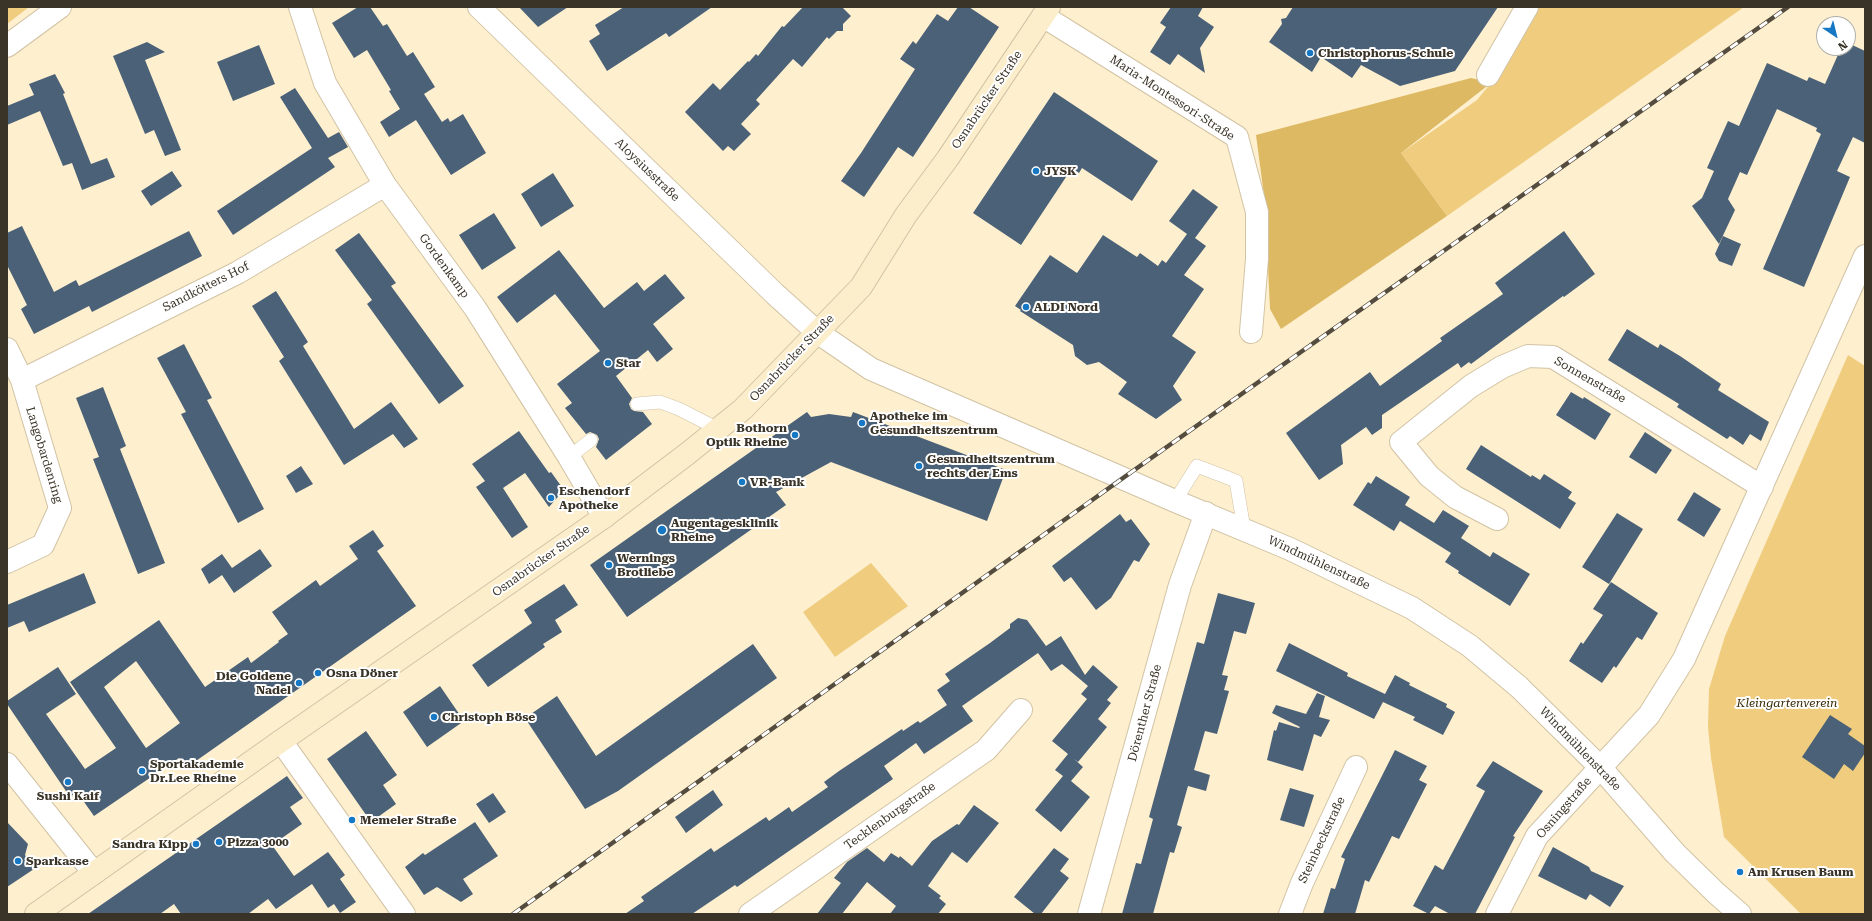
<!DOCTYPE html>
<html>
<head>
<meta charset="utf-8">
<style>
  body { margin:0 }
  #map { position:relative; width:1872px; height:921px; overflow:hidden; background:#feefcf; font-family:"Roboto Serif",serif }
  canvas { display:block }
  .frame { position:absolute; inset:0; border:8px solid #3a3428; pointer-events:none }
  .north { position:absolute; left:1816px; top:16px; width:40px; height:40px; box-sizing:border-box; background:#fff; border:1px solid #b0aea9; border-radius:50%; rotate:145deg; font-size:11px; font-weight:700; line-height:16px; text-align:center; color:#3a3428 }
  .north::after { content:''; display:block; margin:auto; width:14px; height:18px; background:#1678c4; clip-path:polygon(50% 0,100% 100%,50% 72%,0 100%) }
</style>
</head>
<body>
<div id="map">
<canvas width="1872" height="921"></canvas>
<div class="frame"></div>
<div class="north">N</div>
</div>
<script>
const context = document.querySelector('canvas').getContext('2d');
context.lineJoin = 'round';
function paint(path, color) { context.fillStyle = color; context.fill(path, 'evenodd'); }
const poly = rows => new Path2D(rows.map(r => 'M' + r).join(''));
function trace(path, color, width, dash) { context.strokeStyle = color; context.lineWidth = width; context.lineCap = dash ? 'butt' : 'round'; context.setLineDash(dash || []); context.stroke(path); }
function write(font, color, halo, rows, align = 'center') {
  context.font = font + ' "Roboto Serif",serif'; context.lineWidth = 4; context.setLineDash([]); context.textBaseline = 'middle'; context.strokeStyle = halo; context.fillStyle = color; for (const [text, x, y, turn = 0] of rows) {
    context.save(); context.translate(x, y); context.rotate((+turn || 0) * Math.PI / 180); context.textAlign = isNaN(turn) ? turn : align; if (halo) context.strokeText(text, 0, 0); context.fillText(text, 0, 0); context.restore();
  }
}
paint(poly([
  [7,7,29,7,7,24],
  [1537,7,1744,7,1447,216,1401,153,1477,100,1491,83],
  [1848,355,1865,366,1865,914,1801,914,1724,837,1711,758,1708,727,1709,689,1725,636],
  [871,563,908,606,835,657,803,612]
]), '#efcc7e');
paint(poly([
  [1471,78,1491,83,1401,153,1447,216,1281,329,1270,309,1265,203,1256,135]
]), '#deb963');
paint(poly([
  [358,7,370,7,383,26,387,24,407,56,413,52,435,87,424,94,442,122,448,118,450,122,463,114,486,153,451,175,416,120,389,137,380,122,400,109,389,91,391,90,367,50,354,58,332,23],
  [519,7,568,7,538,27],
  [624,7,712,7,669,37,666,33,607,71,589,41,600,34,595,25],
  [803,7,842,7,851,16,843,24,843,31,837,31,829,39,827,37,802,67,793,59,756,100,760,104,741,124,751,134,734,151,728,146,723,151,685,112,713,83,720,90,748,61,749,62,756,54,758,56,782,26,784,27],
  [958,7,969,7,999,27,913,157,898,147,864,197,841,181,861,153,915,69,900,59,913,41,916,44,937,14,948,21],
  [1171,7,1203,7,1198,16,1214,27,1200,48,1205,73,1178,54,1170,65,1150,52,1166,27,1160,23],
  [1293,7,1498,7,1455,71,1400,86,1361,65,1352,78,1321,57,1312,72,1269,42,1282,24,1281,19,1286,18],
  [147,42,165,52,145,60,181,150,165,156,154,130,145,134,113,56],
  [1848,43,1865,51,1865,143,1853,137,1837,171,1850,177,1804,287,1763,269,1821,134,1816,131,1817,128,1777,109,1747,175,1740,172,1728,199,1735,210,1719,244,1692,206,1702,198,1714,171,1707,168,1728,121,1739,126,1767,63,1807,81,1809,77,1825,84,1841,48,1848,48],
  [259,45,275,84,233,101,217,62],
  [55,74,65,93,63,94,91,164,107,158,115,177,82,190,72,163,63,166,40,111,7,125,7,106,34,95,29,84],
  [295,88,328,138,339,132,348,147,328,158,335,167,233,235,217,211,312,148,280,97],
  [1054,92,1158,161,1132,201,1082,168,1079,173,1072,168,1021,245,973,213],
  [172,171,182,186,151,206,141,191],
  [553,173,574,206,541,227,521,194],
  [1193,189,1218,207,1195,238,1206,246,1184,275,1204,289,1172,336,1196,352,1173,386,1182,400,1156,419,1118,394,1127,382,1099,362,1087,365,1075,356,1073,345,1020,311,1021,310,1015,306,1050,255,1077,273,1103,235,1137,257,1140,253,1158,266,1162,260,1166,263,1187,234,1169,221],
  [494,213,516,248,482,270,459,235],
  [22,226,54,292,76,280,79,286,189,231,202,256,92,312,89,306,34,334,21,309,27,305,7,265,7,233],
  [1564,231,1595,274,1564,297,1563,296,1471,364,1469,362,1461,368,1458,363,1382,415,1382,428,1372,435,1366,427,1341,445,1343,464,1319,480,1286,433,1370,372,1380,386,1442,341,1440,338,1503,294,1495,283],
  [359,233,396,283,391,286,464,386,439,404,367,304,372,300,335,250],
  [1723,236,1741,244,1732,266,1719,261,1715,254],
  [559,250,604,308,637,282,644,291,665,274,685,298,653,324,673,349,657,362,648,350,616,376,632,398,629,404,631,409,634,411,643,412,652,424,606,460,596,447,599,439,597,435,590,432,586,434,565,408,572,403,557,384,600,351,555,294,517,323,497,297],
  [276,291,308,342,303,346,354,429,391,402,418,439,404,448,393,434,344,465,279,361,284,357,252,306],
  [1627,329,1658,348,1660,344,1680,356,1721,384,1718,390,1769,422,1761,441,1750,434,1743,445,1730,436,1727,439,1677,407,1679,404,1608,360],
  [184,344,212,398,207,400,264,509,238,523,181,414,186,412,157,358],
  [103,387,126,446,120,449,165,563,138,574,93,459,99,457,76,398],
  [1571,392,1583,399,1584,397,1611,414,1595,440,1556,415],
  [807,412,811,417,829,414,851,417,853,412,1006,470,987,521,831,462,776,492,786,505,627,617,590,565],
  [519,431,549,473,551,472,564,490,549,507,525,473,503,488,528,527,512,538,476,487,485,481,472,464],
  [1645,432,1672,450,1656,474,1629,457],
  [1481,445,1531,477,1532,475,1540,480,1544,474,1572,492,1568,498,1576,503,1560,529,1466,469],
  [301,466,313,484,296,493,286,476],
  [1376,476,1410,497,1405,505,1434,523,1443,510,1469,526,1461,538,1490,557,1493,552,1530,574,1510,606,1458,573,1459,571,1445,562,1451,553,1400,521,1394,531,1353,505,1368,482,1371,484],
  [1694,492,1721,509,1704,537,1677,520],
  [1617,513,1643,529,1609,584,1582,567],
  [1120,514,1126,522,1131,519,1150,544,1139,562,1134,560,1111,598,1096,610,1071,577,1064,582,1052,566],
  [373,530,384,546,377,551,416,606,186,768,179,758,94,816,77,792,70,797,7,704,7,701,58,667,76,694,46,714,85,769,116,748,70,682,159,620,205,687,248,657,251,663,279,642,278,641,288,634,272,612,316,580,320,586,358,559,349,546],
  [136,661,180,723,146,748,104,687],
  [260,549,272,566,234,593,222,575,209,584,201,569,222,554,232,568],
  [84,573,96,603,29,632,24,621,7,628,7,605],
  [1611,582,1658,613,1642,640,1637,637,1616,668,1614,666,1602,683,1569,661,1581,642,1583,644,1603,615,1593,609],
  [564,584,578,605,555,620,562,632,543,644,545,647,488,687,472,665,532,623,524,610],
  [1218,593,1255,603,1246,634,1234,631,1222,675,1228,676,1224,690,1229,691,1217,734,1205,731,1194,770,1210,775,1206,791,1188,786,1177,825,1182,827,1174,853,1170,852,1153,914,1122,914,1136,863,1141,864,1153,819,1149,817,1197,642,1204,644],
  [1018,618,1027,620,1046,646,1061,636,1085,675,1093,665,1118,687,1107,700,1111,703,1098,719,1107,727,1078,762,1073,758,1083,767,1071,781,1090,797,1061,832,1035,810,1063,776,1055,770,1068,754,1052,741,1087,699,1081,694,1088,686,1062,664,1051,671,1038,653,962,706,973,721,924,754,916,743,884,766,893,779,737,887,735,885,692,914,625,914,644,901,641,897,711,848,714,852,766,817,769,821,789,807,792,812,828,787,824,782,839,771,902,729,903,731,918,721,920,723,947,705,937,690,950,681,945,674,990,643,1010,628,1010,624],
  [1289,643,1348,673,1347,676,1385,694,1395,675,1410,683,1409,685,1447,704,1446,707,1455,712,1443,735,1413,720,1415,717,1383,702,1374,719,1276,671],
  [753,644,777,678,618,791,585,809,525,718,557,696,596,756],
  [440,686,464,721,427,747,403,712],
  [1317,693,1325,696,1319,717,1330,720,1321,737,1314,734,1303,771,1267,760,1274,730,1276,731,1279,722,1299,728,1300,727,1272,713,1276,705,1306,714],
  [1830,715,1852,729,1848,734,1865,746,1865,753,1853,771,1844,764,1834,779,1802,757],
  [366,731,397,775,383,785,396,804,371,822,327,759],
  [1395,750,1427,766,1419,780,1427,784,1399,839,1392,836,1369,882,1365,880,1355,914,1323,914,1331,888,1335,889,1345,859,1341,857],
  [1493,761,1543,791,1513,836,1515,837,1475,914,1450,914,1435,906,1429,914,1413,906,1435,865,1443,870,1485,791,1476,786],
  [287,776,303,798,290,807,302,824,272,845,294,876,328,852,345,875,340,879,356,902,340,913,334,904,328,908,312,884,276,909,268,899,248,914,181,914,174,904,160,914,88,914],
  [1290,788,1314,795,1304,827,1280,820],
  [713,790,723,805,686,833,675,817],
  [493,793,506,812,489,823,476,804],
  [974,805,999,823,967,863,952,852,928,886,941,896,939,898,946,904,938,914,890,914,896,906,867,882,842,914,817,914,841,883,834,878,847,862,867,848,884,862,891,853,899,858,900,856,912,866,932,841,957,824,959,825],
  [7,822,28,844,25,855,34,869,7,887],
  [475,822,498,856,463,879,473,894,461,902,437,887,424,895,405,867,423,853,425,855],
  [1553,847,1589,867,1591,871,1624,886,1610,907,1590,894,1586,900,1538,876],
  [1054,848,1069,859,1060,871,1069,878,1041,914,1035,914,1014,897]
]), '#4a6177');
const service = poly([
  [637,404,660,402,679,409,718,429],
  [569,457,591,440],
  [1175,501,1197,466,1236,481,1244,529]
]);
const minor = poly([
  [300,7,325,83,385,185,475,308,569,457,604,517],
  [1043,16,1237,137,1257,212,1257,259,1251,332],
  [7,46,60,7],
  [1488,75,1527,7],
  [7,349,22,380,60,508,43,545,7,562],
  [22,380,237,273,385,185],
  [1497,519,1455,497,1429,476,1401,442,1471,386,1502,367,1528,356,1553,357,1762,487],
  [281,741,404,914],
  [7,764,94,873],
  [750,914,986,750,1021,710],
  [1089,914,1180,585,1206,513],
  [1290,914,1302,883,1356,767],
  [1497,914,1537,836,1649,715,1684,659,1865,256]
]);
const tertiary = poly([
  [479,7,775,294,817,332,871,369,1175,501,1290,549,1412,608,1470,646,1519,687,1600,767,1675,853,1716,893,1740,914]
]);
const secondary = poly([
  [36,914,281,741,604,517,687,454,743,409,861,287,906,215,948,158,1049,7]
]);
trace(service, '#d1c3a4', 14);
trace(minor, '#d1c3a4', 24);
trace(tertiary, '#d1c3a4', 24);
trace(secondary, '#d1c3a4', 24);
trace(service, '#fff', 13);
trace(minor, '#fff', 22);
trace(tertiary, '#fff', 22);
trace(secondary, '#fdeecb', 22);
const rail = poly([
  [513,914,1123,478,1788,7]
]);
trace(rail, '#544c3e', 4.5);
trace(rail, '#fff', 3, [9]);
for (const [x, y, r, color] of [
  [1310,53,4,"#1678c4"],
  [1036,171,4,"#1678c4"],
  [1026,307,4,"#1678c4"],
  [608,363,4,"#1678c4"],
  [862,423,4,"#1678c4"],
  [795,435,4,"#1678c4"],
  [919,466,4,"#1678c4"],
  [742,482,4,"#1678c4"],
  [551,498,4,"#1678c4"],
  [662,530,5,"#1678c4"],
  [609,565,4,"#1678c4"],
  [318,673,4,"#1678c4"],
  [299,683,4,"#1678c4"],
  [434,717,4,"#1678c4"],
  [142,771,4,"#1678c4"],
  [68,782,4,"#1678c4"],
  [352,820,4,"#1678c4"],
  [219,842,4,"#1678c4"],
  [196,844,4,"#1678c4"],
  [18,861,4,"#1678c4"],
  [1740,872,4,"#1678c4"]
]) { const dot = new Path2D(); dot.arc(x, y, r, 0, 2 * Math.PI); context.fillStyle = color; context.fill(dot); trace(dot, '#fff', 1.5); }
write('bold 12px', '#3a3428', '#fff', [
  ["Christophorus-Schule",1318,53],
  ["JYSK",1044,171],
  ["ALDI Nord",1034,307],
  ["Star",616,363],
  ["Apotheke im",870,416],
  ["Gesundheitszentrum",870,430],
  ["Bothorn",787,428,"right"],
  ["Optik Rheine",787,442,"right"],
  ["Gesundheitszentrum",927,459],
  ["rechts der Ems",927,473],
  ["VR-Bank",750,482],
  ["Eschendorf",559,491],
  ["Apotheke",559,505],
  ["Augentagesklinik",671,523],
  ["Rheine",671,537],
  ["Wernings",617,558],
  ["Brotliebe",617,572],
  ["Osna Döner",326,673],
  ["Die Goldene",291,676,"right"],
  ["Nadel",291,690,"right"],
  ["Christoph Böse",442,717],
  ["Sportakademie",150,764],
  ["Dr.Lee Rheine",150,778],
  ["Sushi Kaif",68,796,"center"],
  ["Memeler Straße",360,820],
  ["Pizza 3000",227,842],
  ["Sandra Kipp",188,844,"right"],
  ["Sparkasse",26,861],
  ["Am Krusen Baum",1748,872]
], 'left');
write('12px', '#3a3428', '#fff', [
  ["Maria-Montessori-Straße",1172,98,33],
  ["Osnabrücker Straße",987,100,-56],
  ["Aloysiusstraße",647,170,44],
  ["Gordenkamp",444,266,54],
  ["Sandkötters Hof",206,287,-27],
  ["Osnabrücker Straße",792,358,-46],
  ["Sonnenstraße",1590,380,30],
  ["Langobardenring",44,455,73],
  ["Osnabrücker Straße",541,561,-35],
  ["Windmühlenstraße",1319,563,25],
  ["Dörenther Straße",1145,713,-75],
  ["Windmühlenstraße",1580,749,46],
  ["Osningstraße",1564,808,-49],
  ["Tecklenburgstraße",890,816,-35],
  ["Steinbeckstraße",1322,840,-65]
]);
write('italic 12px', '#382902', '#fff', [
  ["Kleingartenverein",1787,703]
]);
</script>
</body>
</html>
